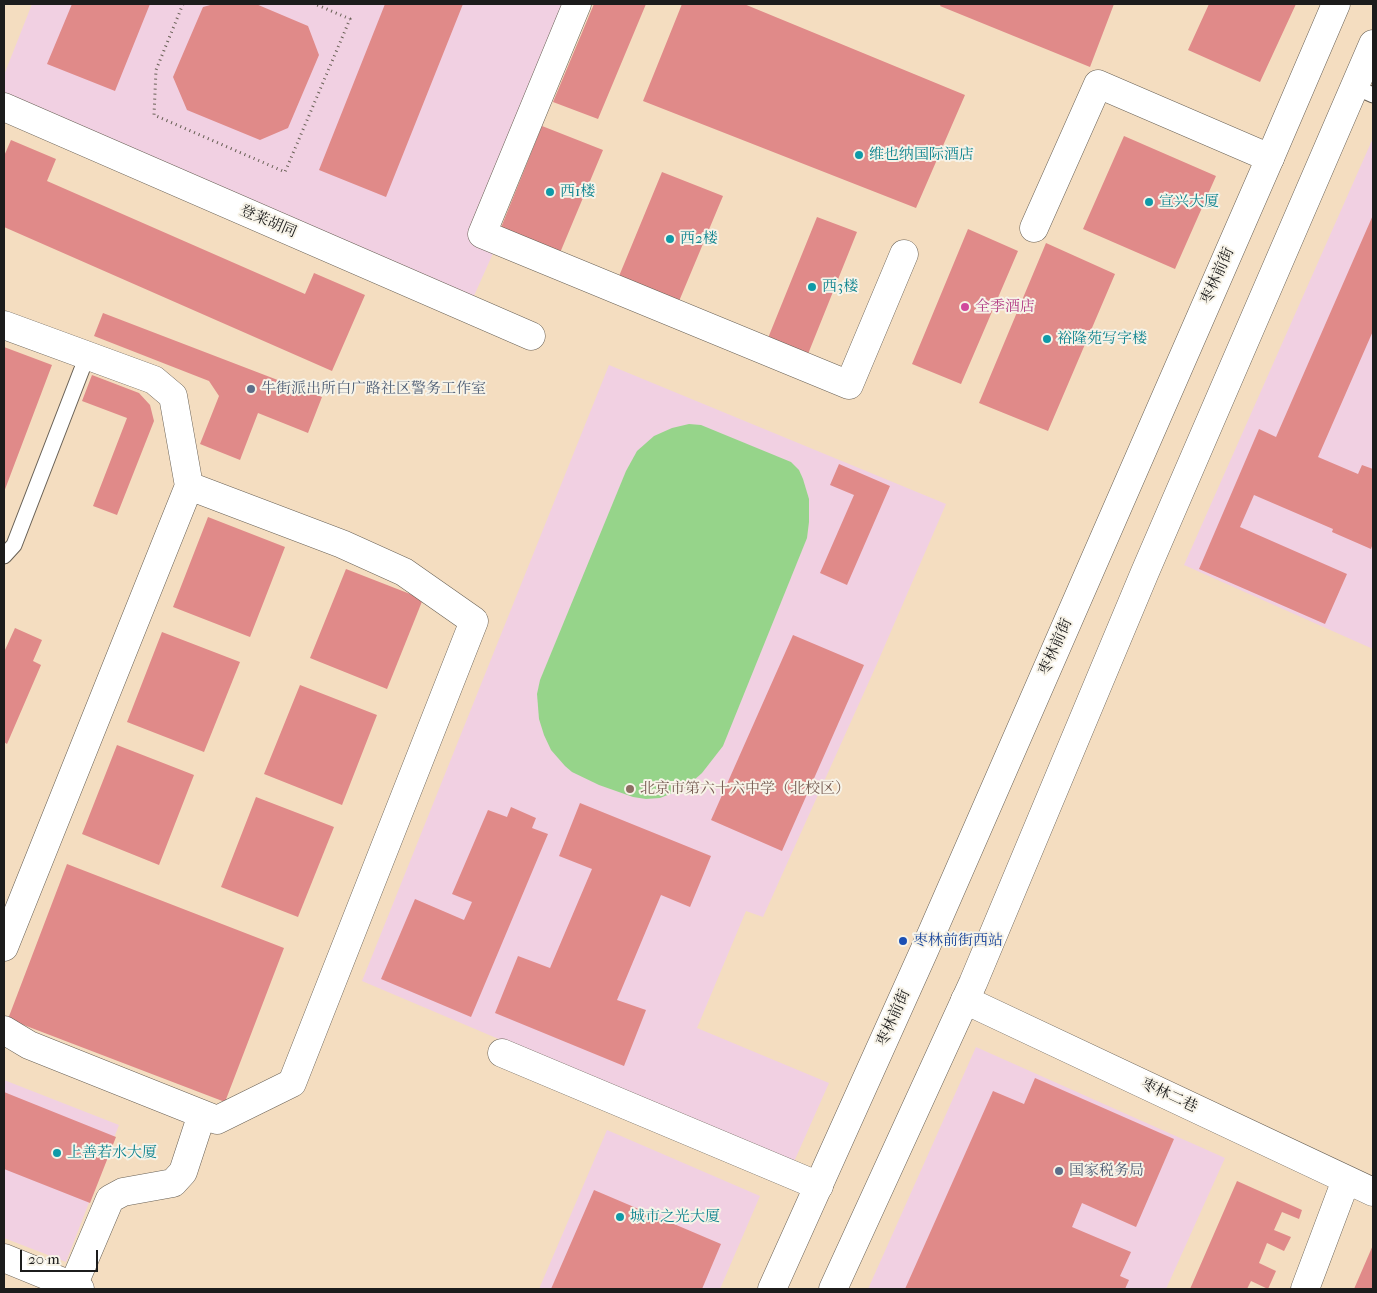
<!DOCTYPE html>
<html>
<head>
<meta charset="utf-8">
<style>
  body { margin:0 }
  #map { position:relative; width:1377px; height:1293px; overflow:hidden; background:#f4ddc0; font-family:"IM FELL French Canon",serif }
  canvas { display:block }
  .frame { position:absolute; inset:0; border:5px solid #1c1c1c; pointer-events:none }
  .scale { position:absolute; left:20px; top:1250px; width:78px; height:22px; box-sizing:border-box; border:2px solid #1c1c1c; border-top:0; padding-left:6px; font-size:15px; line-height:18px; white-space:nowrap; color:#1c1c1c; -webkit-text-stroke:4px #f7f3e8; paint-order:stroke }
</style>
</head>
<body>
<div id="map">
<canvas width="1377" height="1293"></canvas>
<div class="frame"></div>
<div class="scale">20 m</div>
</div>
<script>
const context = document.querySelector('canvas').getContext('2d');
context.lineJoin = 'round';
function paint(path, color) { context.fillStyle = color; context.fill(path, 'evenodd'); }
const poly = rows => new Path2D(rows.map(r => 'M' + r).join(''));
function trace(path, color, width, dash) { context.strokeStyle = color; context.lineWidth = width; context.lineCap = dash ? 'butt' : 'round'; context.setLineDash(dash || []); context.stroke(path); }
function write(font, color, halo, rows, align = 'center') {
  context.font = font + ' "IM FELL French Canon","Noto Serif SC",serif'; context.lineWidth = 4; context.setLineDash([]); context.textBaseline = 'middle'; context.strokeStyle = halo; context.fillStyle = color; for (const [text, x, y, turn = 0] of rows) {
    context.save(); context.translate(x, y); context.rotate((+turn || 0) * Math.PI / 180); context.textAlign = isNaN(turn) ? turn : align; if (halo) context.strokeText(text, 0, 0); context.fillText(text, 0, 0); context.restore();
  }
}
paint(poly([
  [32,4,567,4,471,235,495,249,473,298,4,92,4,75],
  [1373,138,1373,649,1184,565],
  [609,365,946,504,876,666,763,917,746,911,697,1028,829,1083,793,1164,362,981],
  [976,1047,1225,1158,1166,1289,868,1289],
  [4,1080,119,1125,66,1262,4,1238],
  [607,1130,760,1196,720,1289,539,1289]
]), '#f1d0e2');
paint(poly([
  [689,424,701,425,791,462,799,470,803,479,809,499,809,522,807,538,723,746,702,773,685,788,660,798,646,799,633,797,599,785,572,772,565,766,551,750,544,735,539,719,537,694,540,680,626,471,637,451,654,436,672,428]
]), '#96d48a');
paint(poly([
  [72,4,150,4,115,91,47,64],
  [214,4,256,4,308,26,319,55,288,128,260,140,187,110,173,77,203,7],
  [385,4,463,4,386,197,319,170],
  [594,4,646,4,598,119,553,102],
  [682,4,744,4,965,95,916,208,643,101],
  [941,4,1114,4,1090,67,940,6],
  [1209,4,1296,4,1260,82,1188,50],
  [542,126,603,150,557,260,498,235],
  [1124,136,1216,176,1175,269,1083,229],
  [11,140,56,159,47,181,305,294,314,273,365,295,332,371,4,227,4,156],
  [662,172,723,196,677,306,617,281],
  [1373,215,1373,331,1318,457,1358,474,1362,465,1373,469,1373,543,1371,549,1332,532,1333,529,1254,495,1240,527,1347,574,1325,624,1199,569,1259,429,1276,437],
  [817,217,857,232,806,359,766,343],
  [968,229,1018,251,961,384,912,364],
  [1046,243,1115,274,1048,431,979,403],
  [103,313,322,397,308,433,258,413,240,460,200,444,219,396,209,381,94,336],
  [4,347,52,365,4,492],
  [92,375,139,393,150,405,154,421,117,515,93,506,127,418,82,401],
  [839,464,890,486,847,585,820,573,854,495,830,485],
  [208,517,285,547,250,637,173,607],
  [346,569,423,599,387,689,310,658],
  [15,628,42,640,33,661,41,665,7,744,4,742,4,649,5,650],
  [162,632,240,662,204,752,127,722],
  [793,635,864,665,782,851,711,820],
  [300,685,377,715,342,805,264,774],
  [117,745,194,775,159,865,82,834],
  [256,797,334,827,298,917,221,887],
  [580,803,711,856,690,907,661,895,617,1000,646,1010,624,1066,495,1013,518,956,550,968,592,869,559,856],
  [511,807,536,818,532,828,548,834,471,1017,381,979,415,899,464,920,472,902,452,894,488,810,507,817],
  [67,864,284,948,225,1102,8,1019],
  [1035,1078,1174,1139,1136,1227,1082,1203,1072,1227,1131,1252,1120,1276,1129,1280,1125,1289,905,1289,993,1091,1024,1104],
  [4,1092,116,1137,90,1203,4,1169],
  [1237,1181,1302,1210,1299,1219,1282,1212,1274,1230,1291,1237,1284,1251,1267,1243,1259,1263,1276,1271,1268,1289,1251,1281,1247,1289,1190,1289],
  [594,1190,721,1244,702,1289,551,1289],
  [1373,1245,1373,1289,1354,1289]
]), '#e08a89');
const service = poly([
  [1355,87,1373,95],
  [4,556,14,545,87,356]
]);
const minor = poly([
  [577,4,482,234,849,385,904,254],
  [4,107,531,336],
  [1034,228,1098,84,1270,158],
  [4,325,154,380,173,396,189,486,4,947],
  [965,1000,1373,1192],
  [4,1030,29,1045,217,1120,292,1083,474,621,404,572,342,544,189,486],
  [502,1053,819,1186],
  [73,1286,110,1199,123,1192,173,1183,183,1172,202,1114],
  [1305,1289,1346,1180]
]);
const tertiary = poly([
  [4,1258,80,1289]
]);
const secondary = poly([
  [772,1289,924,951,1270,158,1336,4],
  [833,1289,973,983,1145,572,1373,44]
]);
trace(service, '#686055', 17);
trace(minor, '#686055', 29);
trace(tertiary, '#686055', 29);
trace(secondary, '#686055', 29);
trace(poly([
  [183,4,156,70,154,115,285,172,350,19,315,4]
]), '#686055', 3, [1, 4]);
trace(service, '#fff', 15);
trace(minor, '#fff', 28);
trace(tertiary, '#fff', 28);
trace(secondary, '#fff', 28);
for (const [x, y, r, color] of [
  [859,155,5,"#0f9aa8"],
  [550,192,5,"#0f9aa8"],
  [1149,202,5,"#0f9aa8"],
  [670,239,5,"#0f9aa8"],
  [812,287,5,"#0f9aa8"],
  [965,307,5,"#d1479c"],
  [1047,339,5,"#0f9aa8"],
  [251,389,5,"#5c6f8a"],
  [630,789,5,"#8d6e63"],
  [903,941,5,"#1a4fb4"],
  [57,1153,5,"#0f9aa8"],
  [1059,1171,5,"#5c6f8a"],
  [620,1217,5,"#0f9aa8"]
]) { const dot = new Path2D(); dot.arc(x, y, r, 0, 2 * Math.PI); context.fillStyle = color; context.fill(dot); trace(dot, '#f7f3e8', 2); }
write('15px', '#0d838f', '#f7f3e8', [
  ["维也纳国际酒店",869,155],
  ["西1楼",560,192],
  ["宣兴大厦",1159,202],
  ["西2楼",680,239],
  ["西3楼",822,287],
  ["裕隆苑写字楼",1057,339],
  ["上善若水大厦",67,1153],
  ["城市之光大厦",630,1217]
], 'left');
write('15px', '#1c1c1c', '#f7f3e8', [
  ["登莱胡同",268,222,23],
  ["枣林前街",1218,276,-66],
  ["枣林前街",1056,647,-66],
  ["枣林前街",894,1018,-66],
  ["枣林二巷",1169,1096,25]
]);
write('15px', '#b23c85', '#f7f3e8', [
  ["全季酒店",975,307]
], 'left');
write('15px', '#4e5e75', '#f7f3e8', [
  ["牛街派出所白广路社区警务工作室",261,389],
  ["国家税务局",1069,1171]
], 'left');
write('15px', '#785e54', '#f7f3e8', [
  ["北京市第六十六中学（北校区）",640,789]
], 'left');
write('15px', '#164399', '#f7f3e8', [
  ["枣林前街西站",913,941]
], 'left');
</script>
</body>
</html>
